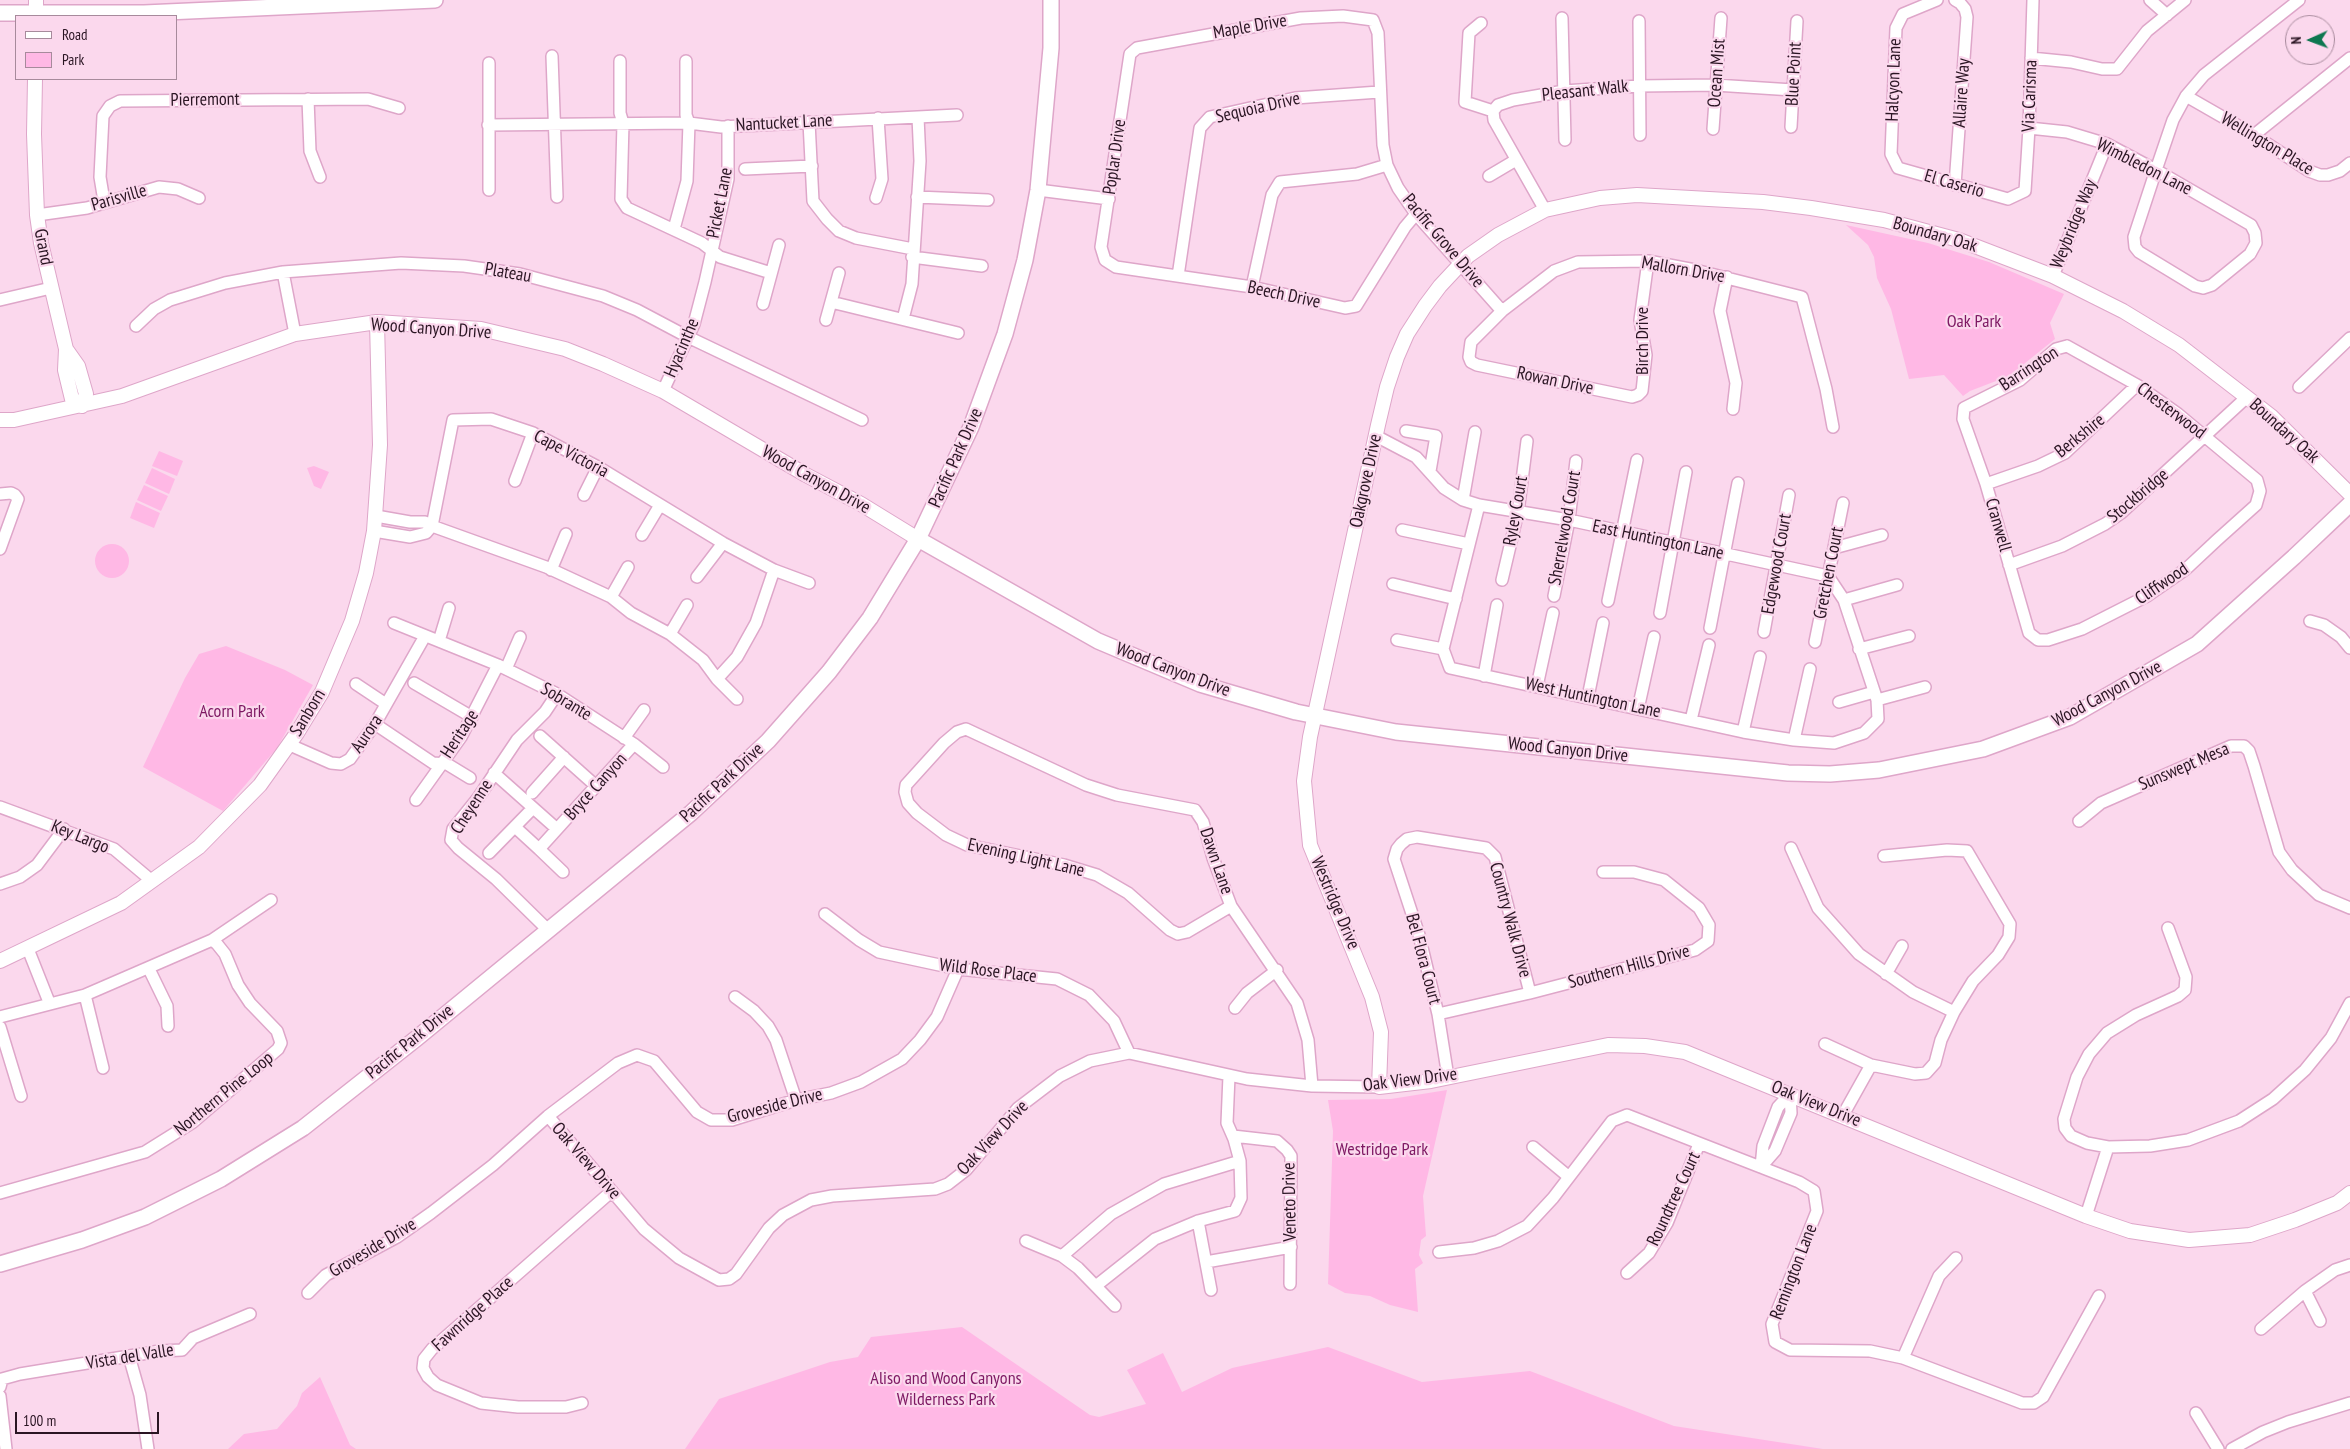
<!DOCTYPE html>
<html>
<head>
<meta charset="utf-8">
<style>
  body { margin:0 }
  #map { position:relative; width:2350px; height:1449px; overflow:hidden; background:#fbd8ed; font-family:"PT Sans Narrow",sans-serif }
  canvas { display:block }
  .legend { position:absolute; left:15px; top:15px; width:162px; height:65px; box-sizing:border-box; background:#fbd8ed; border:1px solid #a78a9c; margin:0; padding:6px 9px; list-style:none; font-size:15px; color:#2a1523 }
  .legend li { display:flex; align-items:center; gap:10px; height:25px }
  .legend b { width:25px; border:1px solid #a78a9c }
  .north { position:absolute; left:2285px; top:15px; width:50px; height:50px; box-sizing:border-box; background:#fbd8ed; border:1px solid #a78a9c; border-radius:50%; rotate:268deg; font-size:14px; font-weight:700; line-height:20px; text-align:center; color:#2a1523 }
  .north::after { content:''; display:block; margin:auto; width:18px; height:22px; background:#0e7750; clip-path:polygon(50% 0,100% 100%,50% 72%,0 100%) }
  .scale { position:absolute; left:15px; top:1412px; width:144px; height:22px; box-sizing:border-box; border:2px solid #2a1523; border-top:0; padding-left:6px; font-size:15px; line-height:18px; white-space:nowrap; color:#2a1523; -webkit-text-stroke:4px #fbd8ed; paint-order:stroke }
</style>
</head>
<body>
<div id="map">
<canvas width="2350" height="1449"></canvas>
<ul class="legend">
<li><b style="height:6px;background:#fff"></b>Road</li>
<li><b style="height:14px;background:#ffb8e5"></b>Park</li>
</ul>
<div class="north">N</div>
<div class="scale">100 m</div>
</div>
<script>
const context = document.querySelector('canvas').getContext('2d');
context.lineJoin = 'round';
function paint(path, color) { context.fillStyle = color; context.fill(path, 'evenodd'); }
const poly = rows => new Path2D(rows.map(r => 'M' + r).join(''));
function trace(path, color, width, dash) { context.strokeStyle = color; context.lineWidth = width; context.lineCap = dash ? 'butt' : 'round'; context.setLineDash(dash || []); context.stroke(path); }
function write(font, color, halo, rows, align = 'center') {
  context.font = font + ' "PT Sans Narrow",sans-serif'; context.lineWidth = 4.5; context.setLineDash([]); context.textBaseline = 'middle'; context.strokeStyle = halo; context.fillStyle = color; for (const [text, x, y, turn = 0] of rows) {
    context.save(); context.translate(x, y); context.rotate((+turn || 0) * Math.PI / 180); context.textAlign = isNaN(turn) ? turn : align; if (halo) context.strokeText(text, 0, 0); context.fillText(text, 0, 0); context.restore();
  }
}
paint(poly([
  [1846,225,1928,243,1989,262,2064,294,2050,323,2055,339,2009,376,1970,391,1963,396,1944,375,1909,379,1891,309,1877,278,1874,257,1868,245],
  [159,451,183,461,177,476,152,466],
  [314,466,329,472,321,489,314,486,307,468],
  [152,468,175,479,169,494,145,483],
  [144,485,168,496,161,511,137,500],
  [136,502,160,513,154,528,130,518],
  '95 561a17 17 0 1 1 34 0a17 17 0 1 1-34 0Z',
  [226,646,285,670,313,685,277,748,223,811,143,767,185,678,199,654],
  [1447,1090,1423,1196,1426,1236,1421,1240,1419,1255,1423,1263,1415,1269,1418,1312,1390,1305,1370,1296,1345,1293,1328,1284,1333,1131,1328,1100,1391,1099],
  [962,1327,1090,1415,1099,1417,1146,1404,1127,1370,1163,1353,1182,1392,1232,1368,1328,1347,1422,1382,1530,1371,1674,1426,1823,1449,685,1449,719,1399,830,1362,858,1357,871,1337],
  [320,1377,350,1445,356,1449,228,1449,244,1434,277,1429,297,1406,302,1393]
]), '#ffb8e5');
const minor = poly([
  [1937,0,1903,14,1896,28,1891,154,1898,168,2008,199,2025,191,2029,128,2033,0],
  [1955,0,1960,3,1965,9,1967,17,1955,185],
  [2150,0,2167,15],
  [1562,18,1565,140],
  [1639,21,1640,135],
  [1481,23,1469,33,1465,102,1493,111],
  [552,56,557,197],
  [2031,58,2071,62,2102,69,2117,69,2147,31,2185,0],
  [620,61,620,113,623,123,621,199,627,208,702,243,720,257,771,273],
  [2186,96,2254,135,2309,171,2320,175,2328,175,2340,171,2350,163],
  [308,99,310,151,320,177],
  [809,122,813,201,827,219,839,231,856,238,913,249],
  [488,125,689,123,721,127,957,115],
  [1791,127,1797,21],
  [2029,128,2067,132,2107,144,2156,170,2251,225,2255,233,2256,243,2250,254,2212,285,2203,288,2195,286,2139,252,2135,247,2134,237,2156,170,2173,120,2186,96,2204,75,2299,0],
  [1713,129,1721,18],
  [2254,135,2350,58],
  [745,169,812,166],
  [1489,176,1516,160],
  [489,190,489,63],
  [1038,190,1109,199],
  [917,197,988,200],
  [876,198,882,179,878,118],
  [104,201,100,177,103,116,110,106,120,101,368,99,399,108],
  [1545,210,1494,120,1493,111,1498,105,1513,100,1564,91,1639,86,1715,85,1793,90],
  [1416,214,1405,227,1356,306,1345,308,1252,287,1116,267,1105,260,1101,247,1130,54,1137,48,1301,18,1343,16,1373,20,1378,33,1383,145,1387,165,1398,188,1416,214,1502,311],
  [37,215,87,208,159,187,178,189,199,198],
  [674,229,687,181,689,123,686,115,686,61],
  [912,257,982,266],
  [1648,261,1640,320,1646,355,1642,391,1638,395,1632,397,1477,365,1471,362,1469,357,1471,342,1502,311,1554,271,1578,262,1648,261,1695,270,1802,297,1826,389,1833,427],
  [283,272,295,334],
  [1178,276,1200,128,1210,117,1295,98,1379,92],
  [2053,276,2107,144],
  [1727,277,1720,311,1736,383,1733,409],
  [1252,287,1272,195,1280,182,1357,174,1387,165],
  [0,300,51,288],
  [831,302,958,333],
  [763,304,779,245],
  [903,319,912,284,920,161,918,117],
  [826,320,839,273],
  [136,326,154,309,170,300,225,283,283,272,401,263,464,266,520,274,603,296,637,310,688,337,862,420],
  [2067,346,2137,385,2178,414,2257,480,2260,491,2256,505,2217,540,2186,569,2147,596,2082,629,2048,640,2038,640,2029,633,1986,484,1963,419,1964,408,2020,380,2056,349,2067,346],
  [2299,387,2350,338],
  [663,391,694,324,705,282,728,179,728,126],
  [1406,431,1436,436,1430,471],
  [1376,436,1416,457,1444,488,1463,500,1479,505,1569,520,1828,576,1844,600,1877,700,1878,719,1864,733,1834,743,1794,740,1743,732,1450,668,1443,649,1479,505],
  [515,481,533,433],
  [1986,484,2038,466,2065,453,2137,385],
  [0,494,11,493,15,495,18,499,0,549],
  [584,495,598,467],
  [1463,500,1475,432],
  [1402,530,1469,544],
  [374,531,410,537,426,533,432,526,453,420,491,419,533,433,598,467,723,543,774,570,756,623,737,657,717,679,703,660,670,634,631,613,611,597,546,567,432,526,425,522,410,522,376,516],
  [642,535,660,505],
  [1834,548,1882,535],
  [2009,565,2062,546,2105,524,2121,513,2247,397],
  [551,570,566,534],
  [774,570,809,583],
  [697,577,723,543],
  [1502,580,1518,512,1527,441],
  [1393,584,1456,599],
  [1554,596,1569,520,1576,461],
  [611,597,628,567],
  [1844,600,1897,585],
  [1608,601,1637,460],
  [1660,613,1686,472],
  [2310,621,2324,625,2341,637,2350,648],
  [394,623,498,665,557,694,634,744,663,767],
  [1710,628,1738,483],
  [1764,632,1789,495],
  [670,634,687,605],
  [1397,640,1443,649],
  [439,641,449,608],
  [1815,642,1843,503],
  [1859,649,1909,636],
  [506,669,520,637],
  [1484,676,1497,605],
  [717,679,737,699],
  [414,683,472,717],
  [356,684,386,704],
  [1537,686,1553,613],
  [1588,697,1603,623],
  [1877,700,1925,687],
  [1839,702,1874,692],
  [1638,709,1654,637],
  [1691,720,1709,645],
  [375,724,433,763,447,764,470,778],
  [1743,732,1760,657],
  [540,736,596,786],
  [624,738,644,710],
  [1794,740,1810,669],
  [290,745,331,763,341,764,350,759,375,724,425,636],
  [494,773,557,829],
  [532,793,564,757],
  [416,800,461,737,498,665],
  [0,807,114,849,152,881],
  [2079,821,2101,803,2231,746,2244,746,2249,751,2254,766,2279,852,2292,870,2319,895,2350,908],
  [515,827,539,849],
  [1791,848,1818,908,1859,954,1913,992,1954,1012],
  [489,853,533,808],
  [563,872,539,849,634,744],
  [0,884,20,877,37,865,64,829],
  [1231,906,1187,932,1178,934,1170,930,1128,893,1097,875,1064,865,967,845,946,835,917,813,908,803,905,792,906,785,944,743,957,732,966,729,1086,785,1117,795,1195,810,1203,822,1213,858,1231,906,1297,1003,1308,1040,1312,1086],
  [825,914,859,940,879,952,958,969,1057,979,1089,995,1114,1021,1129,1053],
  [2168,928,2186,977,2185,990,2178,996,2136,1015,2107,1033,2089,1054,2077,1077,2064,1119,2065,1128,2071,1136,2087,1143,2108,1147,2150,1146,2188,1140,2239,1121,2273,1099,2305,1070,2331,1038,2350,1003],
  [548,930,496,879,458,848,451,840,453,829,478,798,517,740,545,712,557,694],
  [212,940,271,900],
  [28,949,49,1002],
  [149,969,167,1006,168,1026],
  [1886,974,1902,946],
  [85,995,103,1068],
  [735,997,754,1011,768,1026,776,1040,796,1100],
  [1235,1008,1247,993,1277,970],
  [1438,1014,1530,993,1695,950,1708,941,1709,925,1699,908,1664,880,1634,872,1603,872],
  [0,1017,85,995,212,940,217,944,225,954,238,985,250,1003,277,1031,281,1043,278,1049,193,1122,145,1152,0,1193],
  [0,1027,21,1096],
  [1825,1044,1871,1065,1915,1074,1926,1073,1935,1063,1941,1040,1954,1012,1973,981,1998,955,2009,937,2010,924,1967,851,1947,850,1884,856],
  [1448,1077,1438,1014,1419,935,1394,859,1397,849,1401,844,1407,839,1417,837,1486,848,1495,857,1530,993],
  [1843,1115,1871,1065],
  [548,1116,644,1229,679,1258,719,1280,729,1279,736,1274,769,1228,783,1215,811,1200,832,1196,935,1189,948,1184,966,1170,1018,1108,1060,1076,1090,1061,1129,1053,1247,1079,1312,1086,1379,1087],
  [1233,1136,1277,1141,1287,1150,1291,1156,1290,1284],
  [1533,1147,1569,1177],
  [1761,1167,1775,1151,1791,1113,1790,1094],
  [1761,1167,1763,1146,1778,1107,1790,1094],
  [2086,1216,2108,1147],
  [1198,1221,1211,1290],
  [1026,1241,1062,1256,1078,1268,1115,1306],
  [1439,1252,1474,1248,1498,1241,1527,1226,1553,1198,1612,1121,1627,1115,1799,1182,1814,1191,1817,1211,1772,1324,1775,1342,1790,1350,1870,1351,1903,1358,2022,1403,2034,1403,2043,1397,2099,1296],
  [1062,1256,1111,1214,1164,1184,1240,1161],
  [1206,1262,1291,1247],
  [1627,1273,1649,1253,1667,1223,1699,1144],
  [1097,1285,1155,1239,1198,1221,1235,1211,1241,1198,1240,1161,1234,1139,1227,1123,1229,1076],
  [2305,1291,2320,1321],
  [308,1293,326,1275,397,1237,431,1213,493,1165,548,1116,618,1063,637,1055,654,1061,697,1112,711,1120,732,1120,796,1100,831,1093,861,1082,902,1059,920,1040,937,1017,958,969],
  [2261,1329,2305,1291,2335,1270,2350,1265],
  [129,1356,140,1395,148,1449],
  [1903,1358,1939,1276,1956,1258],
  [0,1387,2,1379,20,1374,160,1351,182,1350,193,1338,250,1314],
  [0,1396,6,1449],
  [582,1403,566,1407,518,1407,481,1403,437,1385,428,1377,423,1368,424,1359,432,1349,612,1191],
  [2196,1413,2218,1449],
  [2232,1449,2263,1432,2288,1422,2350,1403]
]);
const tertiary = poly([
  [36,0,36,16],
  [35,79,34,134,37,215,41,243,66,349,65,370,72,399,82,406],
  [66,349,78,366,86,394,82,406],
  [0,420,14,420,122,396,295,334,377,322,481,329,565,349,603,364,663,391,806,475,861,504,918,539],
  [2350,494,2271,416,2179,345,2123,311,2053,276,1959,240,1884,220,1811,208,1763,202,1637,195,1600,198,1545,210,1498,235,1468,256,1440,286,1425,306,1407,334,1397,357,1387,387,1378,425,1310,737,1304,781,1310,845,1372,997,1381,1032,1379,1087,1431,1081,1608,1045,1645,1046,1685,1052,2086,1216,2130,1231,2189,1240,2250,1235,2295,1220,2337,1203,2350,1193],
  [0,961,121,903,199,847,260,785,297,733,322,692,352,621,366,573,374,531,380,445,377,322]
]);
const secondary = poly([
  [0,13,144,13,435,0],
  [918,539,1098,641,1200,684,1296,712,1396,732,1788,773,1830,774,1879,770,1983,749,2070,717,2197,644,2294,557,2350,504],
  [0,1264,82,1240,145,1217,221,1179,303,1128,417,1038,691,813,768,741,829,672,870,618,918,539,971,427,1005,334,1025,260,1038,190,1051,48,1051,0]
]);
trace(minor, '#dea6c9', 14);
trace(tertiary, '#dea6c9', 16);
trace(secondary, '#dea6c9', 18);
trace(minor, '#fff', 11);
trace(tertiary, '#fff', 14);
trace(secondary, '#fff', 15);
write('18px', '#2a1523', '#fbd8ed', [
  ["Maple Drive",1250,27,-10],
  ["Ocean Mist",1717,73,-86],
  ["Blue Point",1794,74,-87],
  ["Halcyon Lane",1894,80,-88],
  ["Pleasant Walk",1585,91,-6],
  ["Allaire Way",1962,93,-86],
  ["Via Carisma",2030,96,-88],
  ["Pierremont",205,100,-1],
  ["Sequoia Drive",1258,108,-13],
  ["Nantucket Lane",784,123,-3],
  ["Wellington Place",2267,144,31],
  ["Poplar Drive",1115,157,-82],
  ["Wimbledon Lane",2144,167,27],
  ["El Caserio",1954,184,16],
  ["Parisville",119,198,-16],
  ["Picket Lane",720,203,-79],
  ["Weybridge Way",2074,224,-68],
  ["Boundary Oak",1935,235,16],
  ["Pacific Grove Drive",1443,241,50],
  ["Grand",43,247,79],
  ["Mallorn Drive",1683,270,10],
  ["Plateau",508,273,10],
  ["Beech Drive",1284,295,12],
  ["Wood Canyon Drive",431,329,4],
  ["Birch Drive",1643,341,-90],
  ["Hyacinthe",682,348,-67],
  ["Barrington",2029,369,-33],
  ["Rowan Drive",1555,381,12],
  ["Chesterwood",2171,411,37],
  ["Boundary Oak",2284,431,42],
  ["Berkshire",2080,436,-39],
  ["Cape Victoria",571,454,28],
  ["Pacific Park Drive",956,458,-66],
  ["Wood Canyon Drive",816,480,29],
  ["Oakgrove Drive",1366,481,-78],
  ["Stockbridge",2138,496,-40],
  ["Ryley Court",1516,511,-80],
  ["Cranwell",1998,525,74],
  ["Sherrelwood Court",1565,528,-80],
  ["East Huntington Lane",1658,540,12],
  ["Edgewood Court",1777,564,-80],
  ["Gretchen Court",1829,573,-79],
  ["Cliffwood",2162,584,-34],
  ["Wood Canyon Drive",1173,670,21],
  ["Wood Canyon Drive",2107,694,-28],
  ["West Huntington Lane",1593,698,12],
  ["Sobrante",566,702,31],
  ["Sanborn",308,713,-59],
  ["Aurora",367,734,-56],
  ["Heritage",460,734,-57],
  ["Wood Canyon Drive",1568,750,6],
  ["Sunswept Mesa",2184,767,-23],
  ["Pacific Park Drive",722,783,-43],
  ["Bryce Canyon",596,787,-48],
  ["Cheyenne",472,807,-57],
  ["Key Largo",80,837,22],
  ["Evening Light Lane",1026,858,13],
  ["Dawn Lane",1216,861,71],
  ["Westridge Drive",1335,903,67],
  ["Country Walk Drive",1510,920,75],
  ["Bel Flora Court",1423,959,75],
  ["Southern Hills Drive",1629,967,-15],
  ["Wild Rose Place",988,971,7],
  ["Pacific Park Drive",410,1042,-39],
  ["Oak View Drive",1410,1080,-7],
  ["Northern Pine Loop",224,1094,-39],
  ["Oak View Drive",1816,1104,22],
  ["Groveside Drive",775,1106,-14],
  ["Oak View Drive",993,1138,-47],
  ["Oak View Drive",586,1161,49],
  ["Roundtree Court",1674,1199,-65],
  ["Veneto Drive",1290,1202,-91],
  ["Groveside Drive",373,1248,-31],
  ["Remington Lane",1794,1272,-69],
  ["Fawnridge Place",473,1314,-42],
  ["Vista del Valle",130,1357,-9]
]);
write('18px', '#7e1863', '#fbd8ed', [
  ["Oak Park",1974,322],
  ["Acorn Park",232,712],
  ["Westridge Park",1382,1150],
  ["Aliso and Wood Canyons",946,1379],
  ["Wilderness Park",946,1400]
]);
</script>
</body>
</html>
